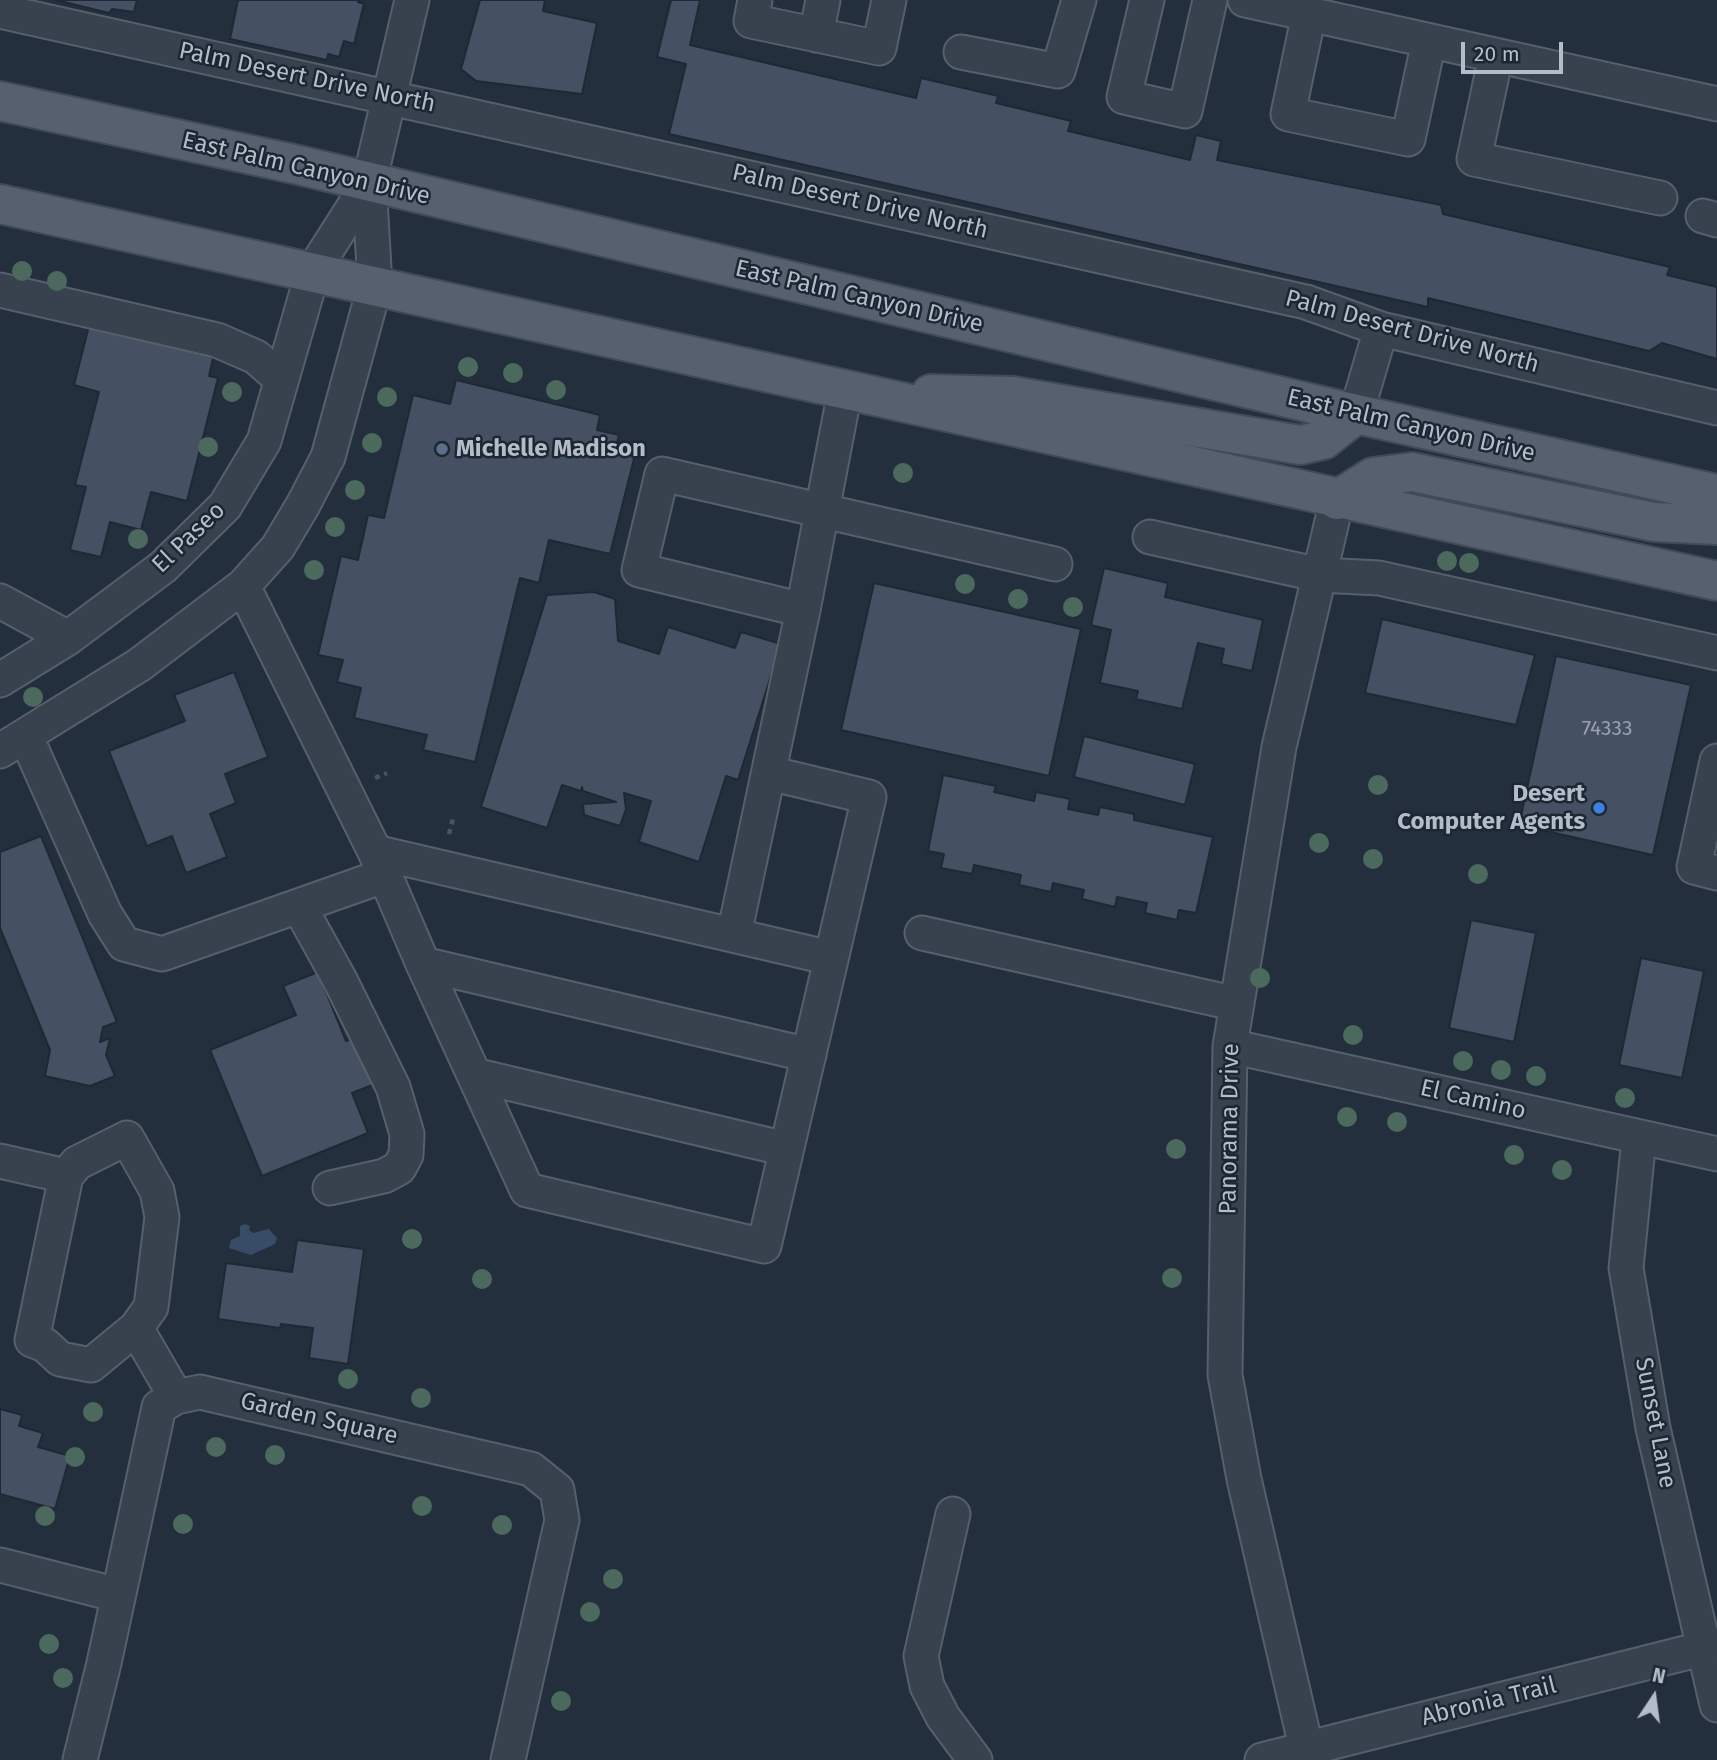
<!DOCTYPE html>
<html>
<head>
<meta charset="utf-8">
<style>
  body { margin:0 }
  #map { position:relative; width:1717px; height:1760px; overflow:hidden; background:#242f3e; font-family:"Fira Sans",sans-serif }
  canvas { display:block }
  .north { position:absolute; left:1619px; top:1662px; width:70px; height:70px; -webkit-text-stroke:5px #1d2633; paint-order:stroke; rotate:13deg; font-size:19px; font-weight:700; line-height:28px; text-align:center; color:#b4bcc9 }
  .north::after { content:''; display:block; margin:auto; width:24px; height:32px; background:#b4bcc9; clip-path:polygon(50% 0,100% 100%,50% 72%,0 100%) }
  .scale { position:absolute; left:1461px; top:42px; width:102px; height:32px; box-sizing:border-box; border:4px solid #b4bcc9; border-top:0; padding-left:9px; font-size:21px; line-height:24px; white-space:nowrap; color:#b4bcc9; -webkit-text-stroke:5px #1d2633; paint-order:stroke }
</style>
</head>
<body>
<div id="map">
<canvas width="1717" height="1760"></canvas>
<div class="north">N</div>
<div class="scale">20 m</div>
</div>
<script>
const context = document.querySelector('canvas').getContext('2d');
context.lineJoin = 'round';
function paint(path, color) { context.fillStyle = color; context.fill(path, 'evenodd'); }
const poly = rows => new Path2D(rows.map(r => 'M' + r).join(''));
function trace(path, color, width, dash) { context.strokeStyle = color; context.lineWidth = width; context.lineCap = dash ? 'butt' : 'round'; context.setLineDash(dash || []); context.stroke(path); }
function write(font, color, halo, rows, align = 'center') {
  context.font = font + ' "Fira Sans",sans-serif'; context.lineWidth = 5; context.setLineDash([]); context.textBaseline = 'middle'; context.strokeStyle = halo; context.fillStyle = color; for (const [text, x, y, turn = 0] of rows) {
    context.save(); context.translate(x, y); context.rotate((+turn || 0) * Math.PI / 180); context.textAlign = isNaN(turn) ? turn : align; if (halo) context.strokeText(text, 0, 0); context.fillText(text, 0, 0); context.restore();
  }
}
paint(poly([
  [245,1224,250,1226,249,1230,253,1233,269,1229,277,1238,275,1244,251,1255,229,1248,231,1240,240,1236,240,1226]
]), '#394c67');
const building = poly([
  [56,0,137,0,134,12,112,9,109,13,56,0],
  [238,0,360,0,358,2,364,4,354,44,344,41,339,57,328,54,327,60,230,39,238,0],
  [480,0,545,0,543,11,597,23,582,94,476,81,461,69,480,0],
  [671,0,700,0,690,45,916,98,921,78,998,96,996,103,1071,121,1068,131,1190,160,1196,135,1221,141,1217,160,1441,205,1443,214,1670,267,1667,275,1717,287,1717,359,1662,343,1649,351,1428,298,1428,307,669,134,686,64,657,57,671,0],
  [90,322,214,354,209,376,218,378,187,501,151,492,141,530,110,522,101,557,70,550,86,487,75,485,99,392,74,385,90,322],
  [456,380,600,415,597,430,619,435,615,450,635,455,610,554,549,540,539,583,520,578,475,762,423,750,427,735,354,718,361,688,337,682,343,660,318,655,341,556,358,560,368,515,384,518,413,395,450,404,456,380],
  [1104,568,1168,583,1165,597,1263,620,1252,671,1221,664,1224,649,1198,643,1182,709,1136,699,1138,691,1100,683,1111,630,1091,625,1104,568],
  [874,583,1081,629,1049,776,841,730,874,583],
  [594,592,615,599,618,641,659,654,668,627,735,648,741,632,781,644,738,780,726,776,699,862,639,842,651,801,624,793,626,809,620,826,584,815,583,804,616,802,583,791,582,787,581,791,562,785,547,828,481,807,547,595,594,592],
  [1382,619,1535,655,1516,725,1365,693,1382,619],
  [1556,656,1691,685,1653,855,1519,825,1556,656],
  [234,672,268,757,225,774,236,803,210,814,227,857,186,873,172,836,147,846,109,751,185,721,174,695,234,672],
  [1084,736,1195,764,1185,805,1074,777,1084,736],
  [943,775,996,786,994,792,1034,801,1036,792,1070,799,1068,809,1098,815,1100,807,1134,814,1134,820,1213,837,1196,913,1179,910,1177,920,1145,913,1147,903,1117,897,1115,907,1082,899,1084,890,1053,883,1051,892,1019,885,1021,875,974,865,972,874,941,868,944,854,928,851,943,775],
  [41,836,117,1022,103,1027,100,1042,110,1038,106,1055,115,1076,90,1086,45,1076,50,1050,0,928,0,852,41,836],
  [1471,920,1536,933,1514,1042,1449,1028,1471,920],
  [1641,958,1704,971,1682,1078,1619,1065,1641,958],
  [318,972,346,1041,360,1035,380,1082,352,1093,368,1133,262,1176,210,1050,296,1015,283,986,318,972],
  [297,1240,364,1249,348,1364,309,1358,313,1328,281,1324,280,1328,218,1319,226,1263,292,1272,297,1240],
  [0,1409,22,1415,19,1426,43,1433,38,1447,70,1456,55,1509,0,1494,0,1409]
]);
paint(building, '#455162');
trace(building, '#1f2835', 2);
const minor = poly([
  [755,0,751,21,879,48,889,0],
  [1147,0,1124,97,1185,111,1210,0],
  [1245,0,1717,104],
  [0,11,1306,302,1381,329,1717,408],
  [1309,14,1288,114,1408,139,1429,41],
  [816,35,823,0],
  [961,52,1058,71,1079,0],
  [1496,56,1474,159,1660,198],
  [1703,216,1717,220],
  [0,290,217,340,256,357,281,379],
  [1356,414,1381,329],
  [1150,537,1320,575,1379,578,1717,653],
  [243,586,375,852,831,958],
  [0,601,68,638],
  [803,610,639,570,662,474,1055,564],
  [0,680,68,638,163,567,225,506,264,441,313,271,369,183],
  [26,737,105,914,124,944,162,954,386,875],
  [0,751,139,665,243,586,278,547,303,505,328,457,375,285,369,183,412,0],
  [1717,761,1694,867,1717,873],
  [375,852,423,964,527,1190,764,1246,869,797,769,773],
  [299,906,340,980,393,1087,407,1134,406,1155,399,1168,384,1176,330,1188],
  [922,933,1237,1004],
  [734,935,803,610,845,391],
  [423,964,809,1055],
  [1230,1046,1717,1154],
  [474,1075,786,1149],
  [127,1138,157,1191,162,1217,151,1307,136,1328,91,1365,60,1359,45,1345,32,1340,66,1176,77,1163,127,1138],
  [1639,1138,1626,1268,1653,1428,1717,1705],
  [0,1161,66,1176],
  [136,1328,176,1397],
  [953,1514,921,1656,927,1686,943,1717,975,1760],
  [0,1565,118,1595],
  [80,1760,104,1663,159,1407,176,1397,200,1392,531,1469,557,1490,562,1520,508,1760],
  [1262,1760,1717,1645],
  [1309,1760,1244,1479,1225,1375,1230,1046,1279,747,1337,500]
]);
const major = poly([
  [0,101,294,164,1356,414,1717,494],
  [0,204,1717,581],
  [931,394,1013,396,1300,445,1323,440,1356,414],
  [1337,500,1373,477,1412,472,1654,522,1717,525]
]);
trace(minor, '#565f6c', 37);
trace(major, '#414a57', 42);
trace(poly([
  [375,778,387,773],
  [449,834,454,815]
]), '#44595c', 4.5, [5, 5]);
trace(minor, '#38414e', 33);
trace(major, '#56606e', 38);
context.fillStyle = '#4b6a5d';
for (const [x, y] of [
  [22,271],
  [57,281],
  [468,367],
  [513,373],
  [556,390],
  [232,392],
  [387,397],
  [372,443],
  [208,447],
  [903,473],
  [355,490],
  [335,527],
  [138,539],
  [1447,561],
  [1469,563],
  [314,570],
  [965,584],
  [1018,599],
  [1073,607],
  [33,697],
  [1378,785],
  [1319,843],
  [1373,859],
  [1478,874],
  [1260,978],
  [1353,1035],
  [1463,1061],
  [1501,1070],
  [1536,1076],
  [1625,1098],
  [1347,1117],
  [1397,1122],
  [1176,1149],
  [1514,1155],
  [1562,1170],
  [412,1239],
  [1172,1278],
  [482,1279],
  [348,1379],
  [421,1398],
  [93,1412],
  [216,1447],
  [275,1455],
  [75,1457],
  [422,1506],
  [45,1516],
  [183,1524],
  [502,1525],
  [613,1579],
  [590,1612],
  [49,1644],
  [63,1678],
  [561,1701]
]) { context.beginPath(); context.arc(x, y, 10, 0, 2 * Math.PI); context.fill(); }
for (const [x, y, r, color] of [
  [442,449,7,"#5c6f8a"],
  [1599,808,7,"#3f7fe0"]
]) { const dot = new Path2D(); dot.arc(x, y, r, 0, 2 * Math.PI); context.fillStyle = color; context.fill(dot); trace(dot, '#1d2633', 2.5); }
write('21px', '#98a1af', null, [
  ["74333",1607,729]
]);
write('24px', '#b4bcc9', '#1d2633', [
  ["Palm Desert Drive North",307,78,12],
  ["East Palm Canyon Drive",306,169,13],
  ["Palm Desert Drive North",860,202,13],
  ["East Palm Canyon Drive",859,297,13],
  ["Palm Desert Drive North",1412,332,15],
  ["East Palm Canyon Drive",1411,426,13],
  ["El Paseo",189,538,-44],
  ["El Camino",1473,1100,13],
  ["Panorama Drive",1230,1129,-89],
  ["Garden Square",319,1419,13],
  ["Sunset Lane",1655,1423,79],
  ["Abronia Trail",1489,1702,-14]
]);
write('bold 24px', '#b4bcc9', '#1d2633', [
  ["Michelle Madison",456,449],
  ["Desert",1585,794,"right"],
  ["Computer Agents",1585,822,"right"]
], 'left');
</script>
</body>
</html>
